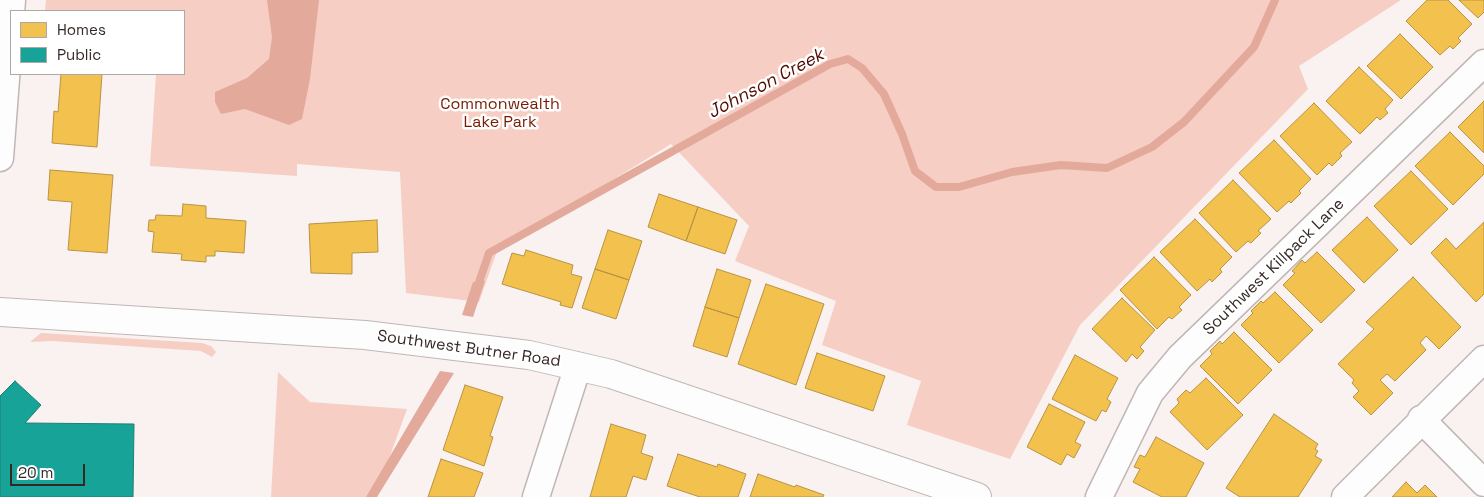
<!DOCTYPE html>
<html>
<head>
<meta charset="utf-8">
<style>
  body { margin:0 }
  #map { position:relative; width:1484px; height:497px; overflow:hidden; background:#f9f2f0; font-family:"Space Grotesk",sans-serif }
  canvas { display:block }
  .legend { position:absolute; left:10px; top:10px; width:175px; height:65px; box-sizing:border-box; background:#fff; border:1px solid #aea9a8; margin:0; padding:6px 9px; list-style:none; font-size:15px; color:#342825 }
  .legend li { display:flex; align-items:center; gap:10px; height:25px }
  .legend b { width:25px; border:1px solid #aea9a8 }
  .scale { position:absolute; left:10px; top:464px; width:75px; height:22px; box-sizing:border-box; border:2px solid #342825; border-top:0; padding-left:6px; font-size:15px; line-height:18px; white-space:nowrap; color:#342825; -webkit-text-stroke:4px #fff; paint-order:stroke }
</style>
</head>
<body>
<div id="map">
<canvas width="1484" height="497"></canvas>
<ul class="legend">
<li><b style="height:14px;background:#f2c14e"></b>Homes</li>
<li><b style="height:14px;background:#17a398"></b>Public</li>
</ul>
<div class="scale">20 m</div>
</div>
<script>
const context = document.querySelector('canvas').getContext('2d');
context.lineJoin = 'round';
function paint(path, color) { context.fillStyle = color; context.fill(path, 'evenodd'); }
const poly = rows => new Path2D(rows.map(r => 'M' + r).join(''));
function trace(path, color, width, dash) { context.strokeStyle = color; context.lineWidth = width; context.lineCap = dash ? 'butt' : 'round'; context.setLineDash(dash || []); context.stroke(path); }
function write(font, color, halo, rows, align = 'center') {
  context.font = font + ' "Space Grotesk",sans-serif'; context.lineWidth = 5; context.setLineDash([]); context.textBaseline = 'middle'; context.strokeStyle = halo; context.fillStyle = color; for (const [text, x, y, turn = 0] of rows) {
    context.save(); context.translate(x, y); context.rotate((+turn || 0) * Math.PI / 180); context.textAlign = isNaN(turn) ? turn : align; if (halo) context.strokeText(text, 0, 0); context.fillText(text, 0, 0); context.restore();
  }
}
paint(poly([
  [46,0,1401,0,1299,66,1308,89,1080,325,1010,459,907,425,921,381,822,345,836,301,735,261,749,226,671,144,497,251,479,302,406,293,400,172,297,164,297,176,150,166,156,74,184,74,184,11,45,11],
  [41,333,202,343,211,346,216,352,212,357,201,351,53,341,30,342],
  [278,372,310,402,407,409,375,497,271,497]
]), '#f6cec4');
paint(poly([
  [267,0,319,0,310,79,302,119,289,125,245,109,221,114,215,102,215,92,247,78,269,59,272,37],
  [485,281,473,317,462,315,473,282],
  [440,371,454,373,377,497,366,497]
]), '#e3aa9b');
const homes = poly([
  [1427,0,1448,0,1472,24,1458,38,1461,41,1453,49,1450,46,1440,55,1406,21,1427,0],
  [1459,0,1484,0,1484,12,1478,18,1459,0],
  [1400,34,1433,67,1401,99,1367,66,1400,34],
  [1359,67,1393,100,1385,109,1388,113,1380,120,1377,117,1360,134,1326,101,1359,67],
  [61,74,102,74,97,147,52,143,54,111,58,112,61,74],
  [1484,101,1484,153,1458,127,1484,101],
  [1314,103,1352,142,1340,153,1342,156,1332,166,1329,163,1317,175,1280,136,1314,103],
  [1450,132,1484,166,1484,174,1453,205,1415,166,1450,132],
  [1274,140,1311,179,1299,191,1301,193,1291,203,1289,201,1277,212,1239,173,1274,140],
  [50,170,113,175,107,253,68,250,72,202,48,200,50,170],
  [1411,171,1448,209,1411,245,1374,206,1411,171],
  [1233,180,1271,219,1258,231,1261,233,1251,243,1248,241,1236,252,1199,213,1233,180],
  [659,194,698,207,686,241,648,227,659,194],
  [183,204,206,206,206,218,246,221,244,253,215,251,215,256,206,256,206,262,181,260,182,254,152,252,154,232,148,231,149,220,155,220,156,215,182,216,183,204],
  [698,207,737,220,725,254,686,241,698,207],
  [1367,217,1398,250,1364,283,1332,250,1367,217],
  [1195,219,1232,257,1220,269,1222,272,1212,282,1210,279,1197,291,1160,252,1195,219],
  [377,220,378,252,352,253,352,274,311,273,309,224,377,220],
  [1484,222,1484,294,1476,302,1431,253,1446,238,1456,249,1484,222],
  [608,230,642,241,629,280,595,269,608,230],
  [526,250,573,265,571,274,582,277,572,308,560,305,561,302,502,284,512,253,524,256,526,250],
  [1317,252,1355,290,1321,323,1283,285,1295,273,1292,271,1302,260,1305,263,1317,252],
  [1154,257,1191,295,1179,307,1182,310,1172,319,1169,317,1157,329,1120,290,1154,257],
  [595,269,629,280,616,319,582,308,595,269],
  [717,269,751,280,739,318,705,307,717,269],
  [1413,277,1461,327,1439,349,1426,336,1420,343,1426,350,1395,381,1387,374,1380,380,1393,393,1371,415,1353,397,1359,391,1352,383,1354,380,1338,364,1374,329,1366,322,1413,277],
  [766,284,824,304,796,385,738,364,766,284],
  [1275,292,1313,330,1279,363,1241,325,1253,313,1251,311,1261,301,1263,303,1275,292],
  [1122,298,1155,330,1140,347,1144,351,1137,359,1132,354,1126,362,1092,329,1122,298],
  [705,307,739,318,727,357,693,346,705,307],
  [1234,332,1272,370,1238,404,1200,366,1212,354,1210,351,1220,341,1222,344,1234,332],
  [817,353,885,376,873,411,805,388,817,353],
  [1075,355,1118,378,1107,399,1111,402,1106,412,1102,410,1096,421,1052,399,1075,355],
  [1206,378,1243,415,1207,450,1170,412,1179,403,1177,399,1186,390,1190,393,1206,378],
  [465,385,503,397,490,436,493,437,484,466,443,450,465,385],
  [1049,404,1085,422,1075,442,1081,445,1074,458,1067,454,1061,465,1027,447,1049,404],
  [1274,414,1318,444,1315,449,1318,451,1315,456,1322,460,1298,497,1240,497,1226,488,1274,414],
  [611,424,646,435,641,453,653,457,646,480,633,476,626,497,590,497,611,424],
  [1156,437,1204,463,1186,497,1162,497,1133,482,1140,469,1134,467,1140,455,1145,457,1156,437],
  [678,454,717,467,718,464,746,474,738,497,700,497,667,486,678,454],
  [441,459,483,473,474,497,428,497,441,459],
  [758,474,795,487,796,485,824,495,823,497,750,497,758,474],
  [1406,482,1417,493,1425,485,1437,497,1392,497,1406,482]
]);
paint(homes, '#f2c14e');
trace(homes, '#b99342', 1);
const public = poly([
  [15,381,41,405,25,423,134,424,133,497,0,497,0,396,15,381]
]);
paint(public, '#17a398');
trace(public, '#207e76', 1);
trace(poly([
  [476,291,489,253,830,64,848,59,862,68,884,94,902,134,915,171,936,187,959,187,1012,172,1061,165,1107,168,1152,147,1184,122,1254,47,1275,0]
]), '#e3aa9b', 8);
const minor = poly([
  [0,158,12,0],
  [1421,419,1484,483],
  [536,497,578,366],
  [1099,497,1150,393,1180,357,1484,63],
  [1345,497,1484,359]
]);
const tertiary = poly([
  [0,312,365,335,529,355,611,374,977,497]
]);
trace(minor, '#c0b7b5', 29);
trace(tertiary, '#c0b7b5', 30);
trace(minor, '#fefdfd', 26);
trace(tertiary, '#fefdfd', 28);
write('16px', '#771a01', '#fff', [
  ["Commonwealth",500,105],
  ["Lake Park",500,123]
]);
write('16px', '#342825', '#fff', [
  ["Southwest Killpack Lane",1274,267,-44],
  ["Southwest Butner Road",469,349,8]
]);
write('italic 18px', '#510a00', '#fff', [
  ["Johnson Creek",766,84,-28]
]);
</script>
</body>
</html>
